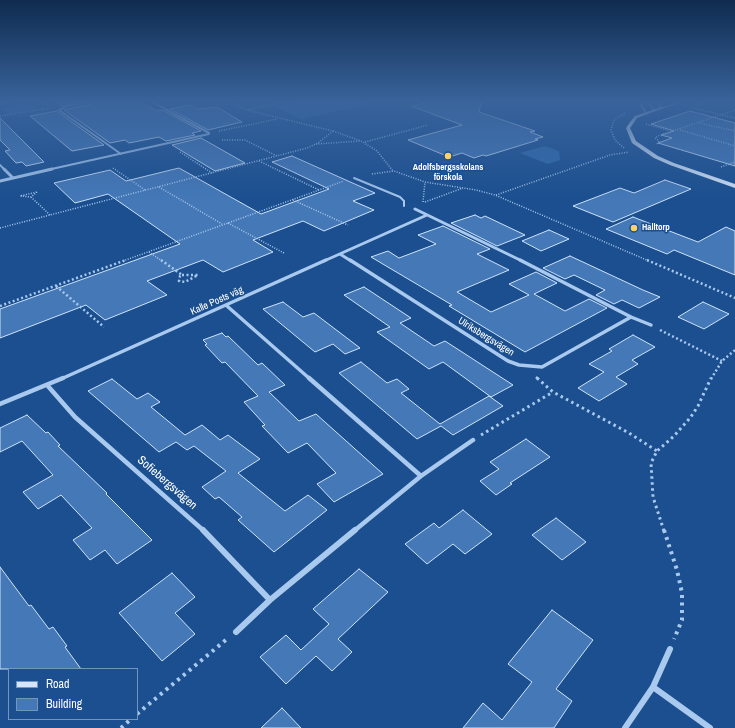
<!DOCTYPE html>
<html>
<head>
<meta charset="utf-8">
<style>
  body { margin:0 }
  #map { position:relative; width:735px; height:728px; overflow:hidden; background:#1b4f8f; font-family:"Archivo Narrow",sans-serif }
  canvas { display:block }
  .legend { position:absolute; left:8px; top:668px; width:130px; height:52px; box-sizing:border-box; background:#1b4f8f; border:1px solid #7695bc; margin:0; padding:5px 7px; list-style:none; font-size:12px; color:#fff }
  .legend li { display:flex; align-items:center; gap:8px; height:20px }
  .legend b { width:20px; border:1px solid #7695bc }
</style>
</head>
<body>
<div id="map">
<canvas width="735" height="728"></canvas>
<ul class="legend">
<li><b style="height:5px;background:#d6e6fa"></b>Road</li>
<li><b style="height:11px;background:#4478b7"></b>Building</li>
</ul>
</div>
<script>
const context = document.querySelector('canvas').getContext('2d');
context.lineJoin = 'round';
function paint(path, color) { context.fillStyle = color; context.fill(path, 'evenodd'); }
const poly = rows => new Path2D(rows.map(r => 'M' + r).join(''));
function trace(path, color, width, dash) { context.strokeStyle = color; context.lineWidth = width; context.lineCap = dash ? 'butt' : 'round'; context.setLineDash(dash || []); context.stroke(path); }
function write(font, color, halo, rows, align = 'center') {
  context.font = font + ' "Archivo Narrow",sans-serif'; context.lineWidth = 3; context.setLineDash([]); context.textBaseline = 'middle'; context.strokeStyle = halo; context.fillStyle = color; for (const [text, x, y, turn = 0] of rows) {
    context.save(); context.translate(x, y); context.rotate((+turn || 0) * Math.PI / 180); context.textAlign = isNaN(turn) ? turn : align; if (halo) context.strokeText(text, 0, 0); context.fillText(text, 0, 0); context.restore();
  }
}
paint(poly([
  [305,100,358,100,369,104,301,119,273,106],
  [31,104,37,109,9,114,1,109],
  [545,146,559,151,560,160,548,164,520,153]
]), '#2e69ad');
const building = poly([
  [54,100,88,100,62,106,54,100],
  [103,100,137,100,157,111,163,110,201,131,192,133,195,135,166,141,159,137,129,143,125,140,110,143,64,110,101,102,103,100],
  [437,100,482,100,479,112,535,131,530,132,543,137,535,139,538,140,486,156,483,155,474,158,462,153,449,157,408,140,462,125,411,106,437,100],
  [190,105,198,109,217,107,242,122,208,130,170,109,190,105],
  [57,111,58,112,104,145,72,151,30,116,57,111],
  [690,111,735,123,735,166,658,143,672,138,661,135,674,131,651,124,690,111],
  [0,118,44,162,26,166,22,162,16,163,5,151,10,150,0,140,0,118],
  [201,138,245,163,215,171,172,145,201,138],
  [292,156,375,193,353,201,374,210,324,231,303,221,253,240,273,252,223,272,203,260,147,281,167,295,105,320,86,305,0,338,0,309,180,244,108,194,75,203,54,183,110,170,126,181,179,168,261,214,329,189,272,162,292,156],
  [665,180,691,189,613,222,573,206,620,188,634,193,665,180],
  [475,215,481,218,485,216,525,235,497,246,451,223,475,215],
  [633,217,698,242,726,227,735,231,735,275,674,250,667,254,606,229,633,217],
  [443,226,490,249,477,254,509,270,457,292,491,312,529,295,509,284,536,272,557,283,534,294,565,311,589,299,607,308,525,352,449,306,452,305,371,257,388,251,399,258,436,244,418,235,443,226],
  [549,230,569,239,541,251,522,241,549,230],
  [570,256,643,290,660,297,639,308,622,300,614,304,596,295,605,290,574,275,565,279,543,268,570,256],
  [364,287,411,318,400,323,434,346,445,341,513,385,491,397,443,362,429,369,377,332,390,327,344,295,364,287],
  [283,302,303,317,314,313,360,348,345,354,333,344,315,352,263,309,283,302],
  [703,302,729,314,704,329,678,317,703,302],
  [222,333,226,337,228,336,258,365,262,363,285,385,269,392,299,421,316,414,383,474,334,502,317,484,336,473,307,443,288,453,262,426,265,425,244,402,258,396,225,362,222,363,205,345,207,344,203,340,222,333],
  [633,335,655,347,632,360,638,364,616,377,627,384,599,401,578,388,604,372,589,364,612,351,609,349,633,335],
  [361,362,387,383,397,379,409,389,401,393,440,424,489,396,503,406,453,435,441,426,417,439,339,373,361,362],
  [112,379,137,399,148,393,160,402,151,407,185,435,202,425,220,440,228,435,260,459,238,473,285,511,308,495,327,510,274,552,238,520,242,517,219,497,215,499,202,487,226,471,194,446,187,450,176,442,159,452,88,391,112,379],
  [27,415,46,433,48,432,60,445,58,446,107,493,106,494,152,540,117,564,105,550,90,560,73,540,92,528,61,495,38,509,23,492,53,475,22,441,0,452,0,428,27,415],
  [526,439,550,457,510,483,512,484,496,495,480,481,499,469,490,462,526,439],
  [463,510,492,534,465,554,453,544,427,564,405,544,434,523,439,528,463,510],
  [556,518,586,542,562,560,532,535,556,518],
  [0,567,29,606,31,605,49,629,53,627,67,646,65,647,81,669,0,669,0,567],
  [359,569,388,592,338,639,352,652,332,671,316,656,286,684,260,657,286,635,301,650,329,624,313,609,359,569],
  [172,573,195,597,175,613,195,634,162,661,119,613,172,573],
  [552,610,593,640,556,689,572,701,554,728,463,728,483,703,502,720,532,682,508,664,552,610],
  [282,708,301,728,261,728,282,708]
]);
paint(building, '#4478b7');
trace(building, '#cfe3fa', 1);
trace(poly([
  [40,100,50,107],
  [231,100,239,107,247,110],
  [295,100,247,110,333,131,361,141,377,151,393,171],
  [0,104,28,100],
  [696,105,711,100],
  [693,108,735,118],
  [0,116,51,108],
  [699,123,735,131],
  [646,124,671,131],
  [680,130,735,146],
  [219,131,277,119],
  [222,140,245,140,277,156],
  [365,142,428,125],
  [316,144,361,141],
  [657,144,659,141,655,138,658,136,735,110],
  [624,148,615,140,611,130,614,120,625,113],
  [180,152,212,173],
  [259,161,319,190],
  [721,167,735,162],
  [113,168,145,190],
  [372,174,394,171,425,182,476,190,495,195,649,261],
  [159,187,222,224],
  [37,192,31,197,20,196,37,192],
  [496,195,610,155,629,152],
  [31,197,50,215],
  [293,200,348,225],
  [423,202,425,182],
  [425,202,463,188],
  [228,223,284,253],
  [0,228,307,148,318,143,333,131],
  [149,252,162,261],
  [123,261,344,181]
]), '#a9c9ee', 1.5, [1, 1.5]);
trace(poly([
  [161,260,182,275],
  [647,260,735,298],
  [182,275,198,275,185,282,179,281,180,276,182,275],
  [56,286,104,327],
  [0,306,126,260],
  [660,330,722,361],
  [536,377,538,379],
  [711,379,722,361,735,350]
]), '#a9c9ee', 2.5, [2, 2.5]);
trace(poly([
  [537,378,553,392,629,433,657,451],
  [481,435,553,392],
  [664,531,653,497,651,463,657,451,674,436,690,418,698,406,711,378]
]), '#a9c9ee', 3, [2.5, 3.5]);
trace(poly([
  [664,530,677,570,682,593,682,620,674,639],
  [137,714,227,639],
  [121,728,131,719]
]), '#a9c9ee', 4, [3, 4.5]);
trace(poly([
  [638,100,646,113],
  [646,100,654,110],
  [656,100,662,108,687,100]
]), '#a9c9ee', 1.5);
trace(poly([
  [354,178,400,197,404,201,404,206]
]), '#a9c9ee', 2);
trace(poly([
  [101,100,67,106,59,110,121,154],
  [149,100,209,133],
  [0,165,5,170],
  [47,170,209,134]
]), '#a9c9ee', 2);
trace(poly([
  [4,169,13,178],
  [0,181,52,169],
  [415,209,522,261],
  [340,254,351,261],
  [324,261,427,215]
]), '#a9c9ee', 3);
trace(poly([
  [350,260,508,361,519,365,542,367,631,317,520,260],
  [227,306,310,379],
  [631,317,651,325],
  [61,379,326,260]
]), '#a9c9ee', 3.5);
trace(poly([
  [309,378,421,476,354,531],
  [47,385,75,417,204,531],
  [0,404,63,378],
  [421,476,473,440]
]), '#a9c9ee', 4.5);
trace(poly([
  [203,530,270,600,355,530],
  [236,632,270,600],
  [653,687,670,649],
  [625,728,653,687,710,728]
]), '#a9c9ee', 6);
paint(poly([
  [661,107,664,108,637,118,633,124,630,128,636,141,658,156,674,163,735,184,735,188,670,165,654,158,632,143,626,128,630,122,635,116,661,107]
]), '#d6e6fa');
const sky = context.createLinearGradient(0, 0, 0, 202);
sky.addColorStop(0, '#0f2b4f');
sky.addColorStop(0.5, '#39639b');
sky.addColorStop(1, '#39639b00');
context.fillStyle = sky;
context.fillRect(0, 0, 735, 202);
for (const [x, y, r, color] of [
  [448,156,4,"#ffd166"],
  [634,228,4,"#ffd166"]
]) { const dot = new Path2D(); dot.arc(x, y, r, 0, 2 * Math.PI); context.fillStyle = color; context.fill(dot); trace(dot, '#1b4f8f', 1.5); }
write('bold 9px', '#fff', '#1b4f8f', [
  ["Adolfsbergsskolans",448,168],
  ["förskola",448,178],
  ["Halltorp",642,228,"left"]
]);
write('10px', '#fff', '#1b4f8f', [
  ["Kalle Posts väg",217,301,-24],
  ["Ulriksbergsvägen",486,337,32]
]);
write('12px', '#fff', '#1b4f8f', [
  ["Sofiebergsvägen",167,483,41]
]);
</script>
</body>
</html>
